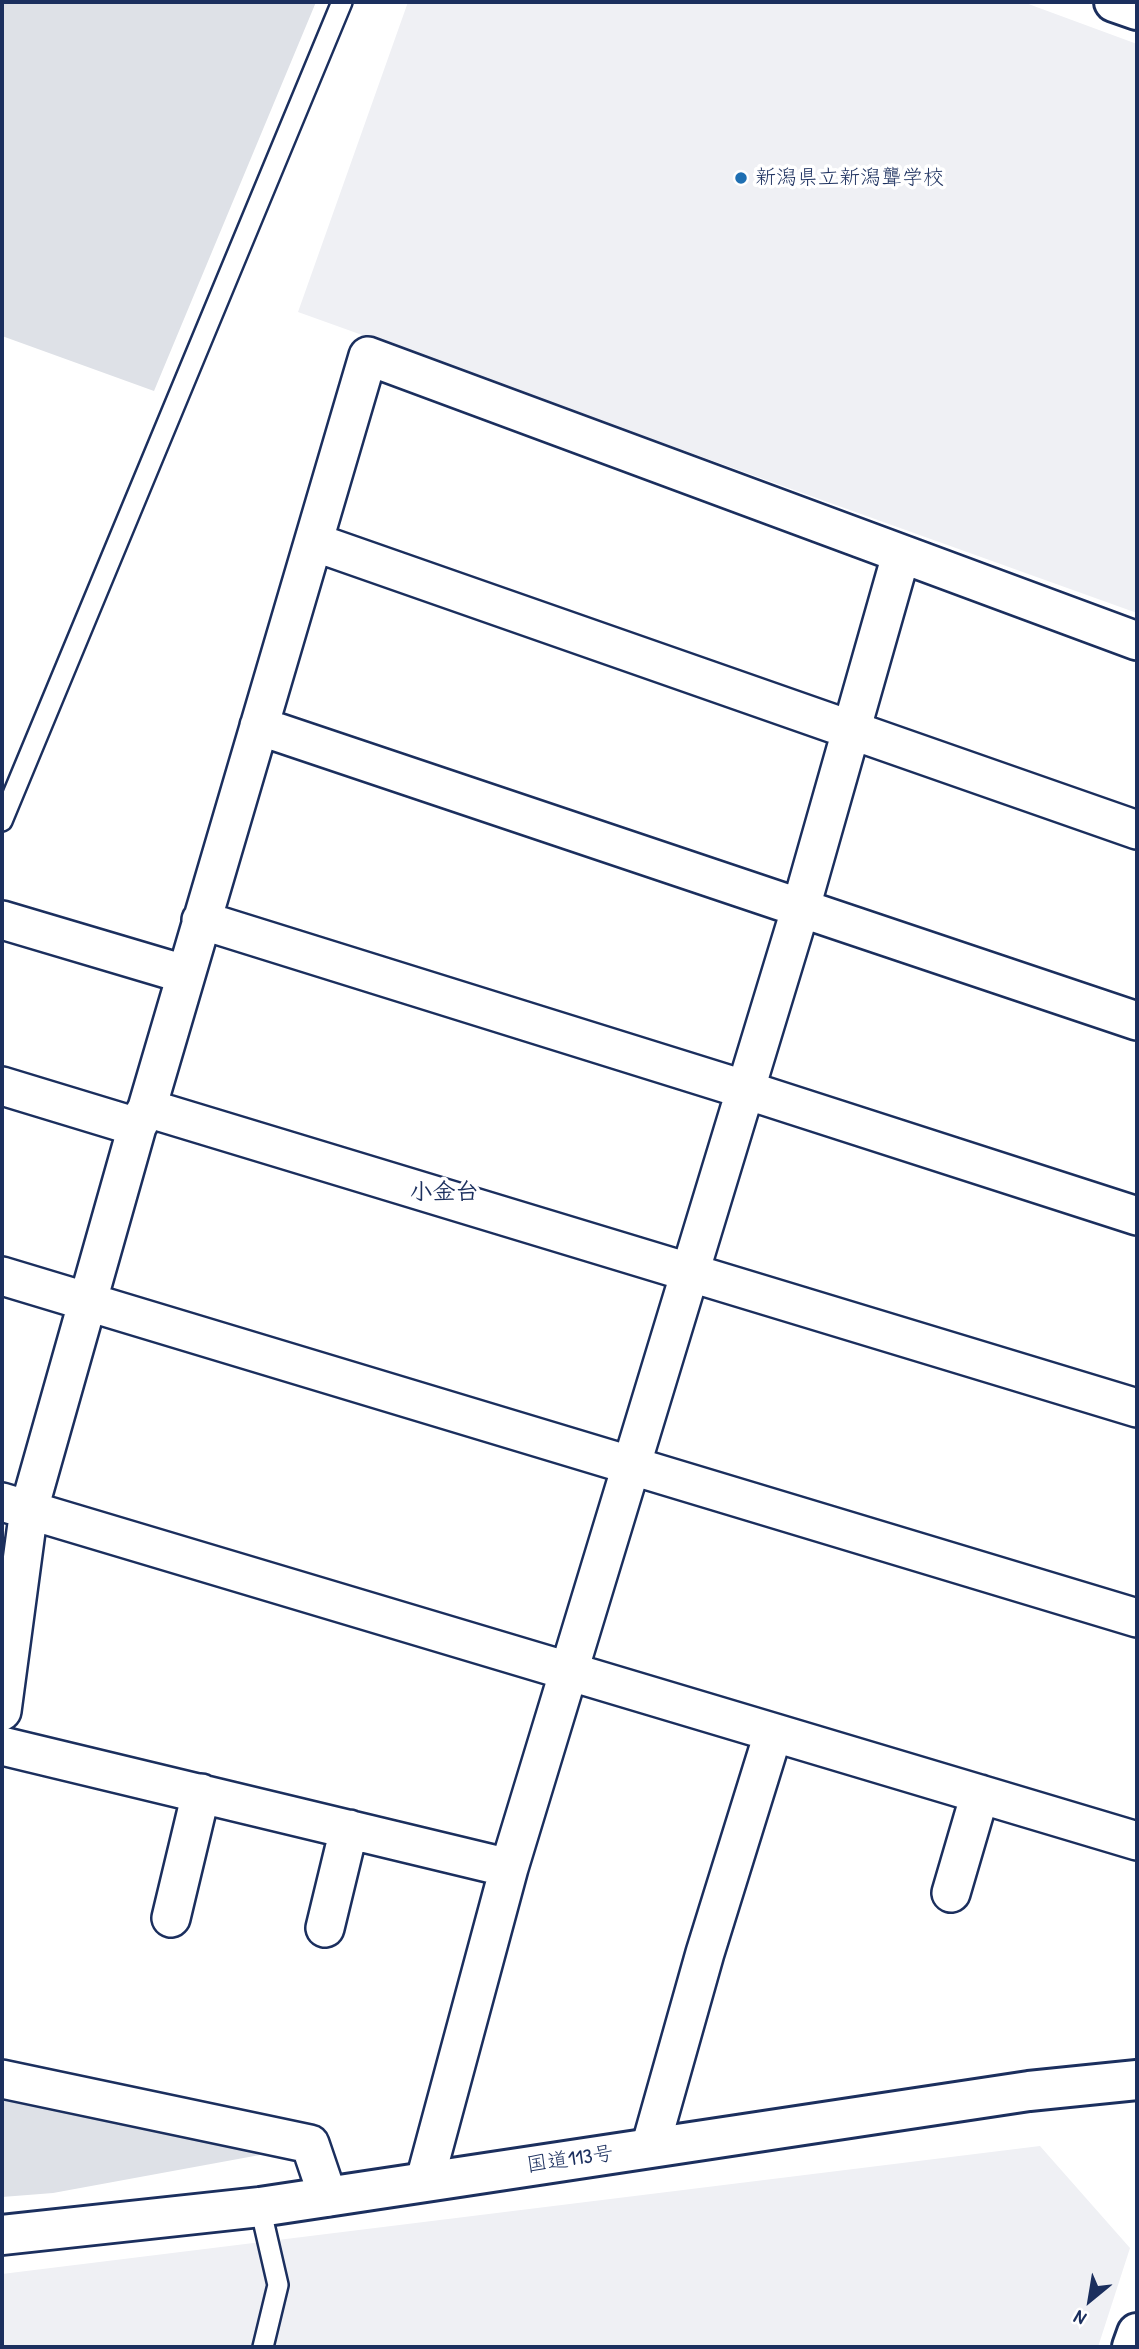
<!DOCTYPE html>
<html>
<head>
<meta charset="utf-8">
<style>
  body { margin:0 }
  #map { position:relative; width:1139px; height:2349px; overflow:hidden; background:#fff; font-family:"Patrick Hand",sans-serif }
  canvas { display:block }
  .frame { position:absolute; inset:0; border:4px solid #1b2f5e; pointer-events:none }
  .north { position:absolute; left:1055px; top:2265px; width:70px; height:70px; -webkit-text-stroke:5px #fff; paint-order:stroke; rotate:210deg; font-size:19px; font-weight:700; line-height:28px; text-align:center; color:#1b2f5e }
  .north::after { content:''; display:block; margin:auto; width:24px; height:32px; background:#1b2f5e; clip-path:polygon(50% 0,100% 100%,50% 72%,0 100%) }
</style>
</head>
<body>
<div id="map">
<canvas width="1139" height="2349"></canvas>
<div class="frame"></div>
<div class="north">N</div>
</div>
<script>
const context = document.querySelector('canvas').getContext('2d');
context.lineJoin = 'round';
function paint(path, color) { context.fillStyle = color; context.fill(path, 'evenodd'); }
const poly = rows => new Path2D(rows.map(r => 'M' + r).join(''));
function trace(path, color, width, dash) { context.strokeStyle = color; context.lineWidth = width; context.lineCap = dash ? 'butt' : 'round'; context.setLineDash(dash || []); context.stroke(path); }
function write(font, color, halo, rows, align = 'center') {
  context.font = font + ' "Patrick Hand","Klee One",sans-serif'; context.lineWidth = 7; context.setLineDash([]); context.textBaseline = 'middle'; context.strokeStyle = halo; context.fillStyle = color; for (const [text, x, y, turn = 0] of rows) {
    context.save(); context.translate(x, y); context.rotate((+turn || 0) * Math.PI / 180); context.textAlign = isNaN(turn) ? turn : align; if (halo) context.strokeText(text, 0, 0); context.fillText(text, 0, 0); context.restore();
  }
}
paint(poly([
  [408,2,1023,2,1137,44,1137,613,298,312],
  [1040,2146,1130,2248,1098,2347,2,2347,2,2274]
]), '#eff0f4');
paint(poly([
  [2,2,316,2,154,391,2,336],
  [2,2092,287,2150,53,2193,2,2197]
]), '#dee1e7');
const service = poly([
  [2,821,342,2],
  [260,2207,278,2285,263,2347]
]);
const minor = poly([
  [314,542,1137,830],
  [259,726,1137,1021],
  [2,920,184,974],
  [201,920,743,1089,1137,1216],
  [2,1086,137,1127],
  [147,1108,1137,1408],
  [2,1276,1137,1618],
  [2,1502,1137,1841],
  [2,1711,29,1509,137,1127,147,1108,368,356,1137,641],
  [2,1746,509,1868],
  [951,1893,980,1794],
  [171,1918,201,1793],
  [325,1928,349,1829],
  [2,2079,310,2144,328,2197],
  [650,2148,705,1953,773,1734],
  [425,2180,509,1868,801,907,901,555]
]);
const tertiary = poly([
  [1114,2,1137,10],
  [1132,2347,1137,2333]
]);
const trunk = poly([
  [2,2235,260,2207,1029,2091,1137,2080]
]);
trace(service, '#1b2f5e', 24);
trace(minor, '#1b2f5e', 42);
trace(tertiary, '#1b2f5e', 44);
trace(trunk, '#1b2f5e', 44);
trace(service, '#fff', 19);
trace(minor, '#fff', 37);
trace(tertiary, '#fff', 38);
trace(trunk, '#fff', 38);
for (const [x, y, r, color] of [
  [741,178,7,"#1f6fb2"]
]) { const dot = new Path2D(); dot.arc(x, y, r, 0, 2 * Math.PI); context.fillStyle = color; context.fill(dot); trace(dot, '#fff', 2.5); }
write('21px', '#1b2f5e', '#fff', [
  ["新潟県立新潟聾学校",755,178]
], 'left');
write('21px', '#1b2f5e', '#fff', [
  ["国道113号",570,2160,-8]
]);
write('bold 23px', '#1b2f5e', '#fff', [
  ["小金台",444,1193]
]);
</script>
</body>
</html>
